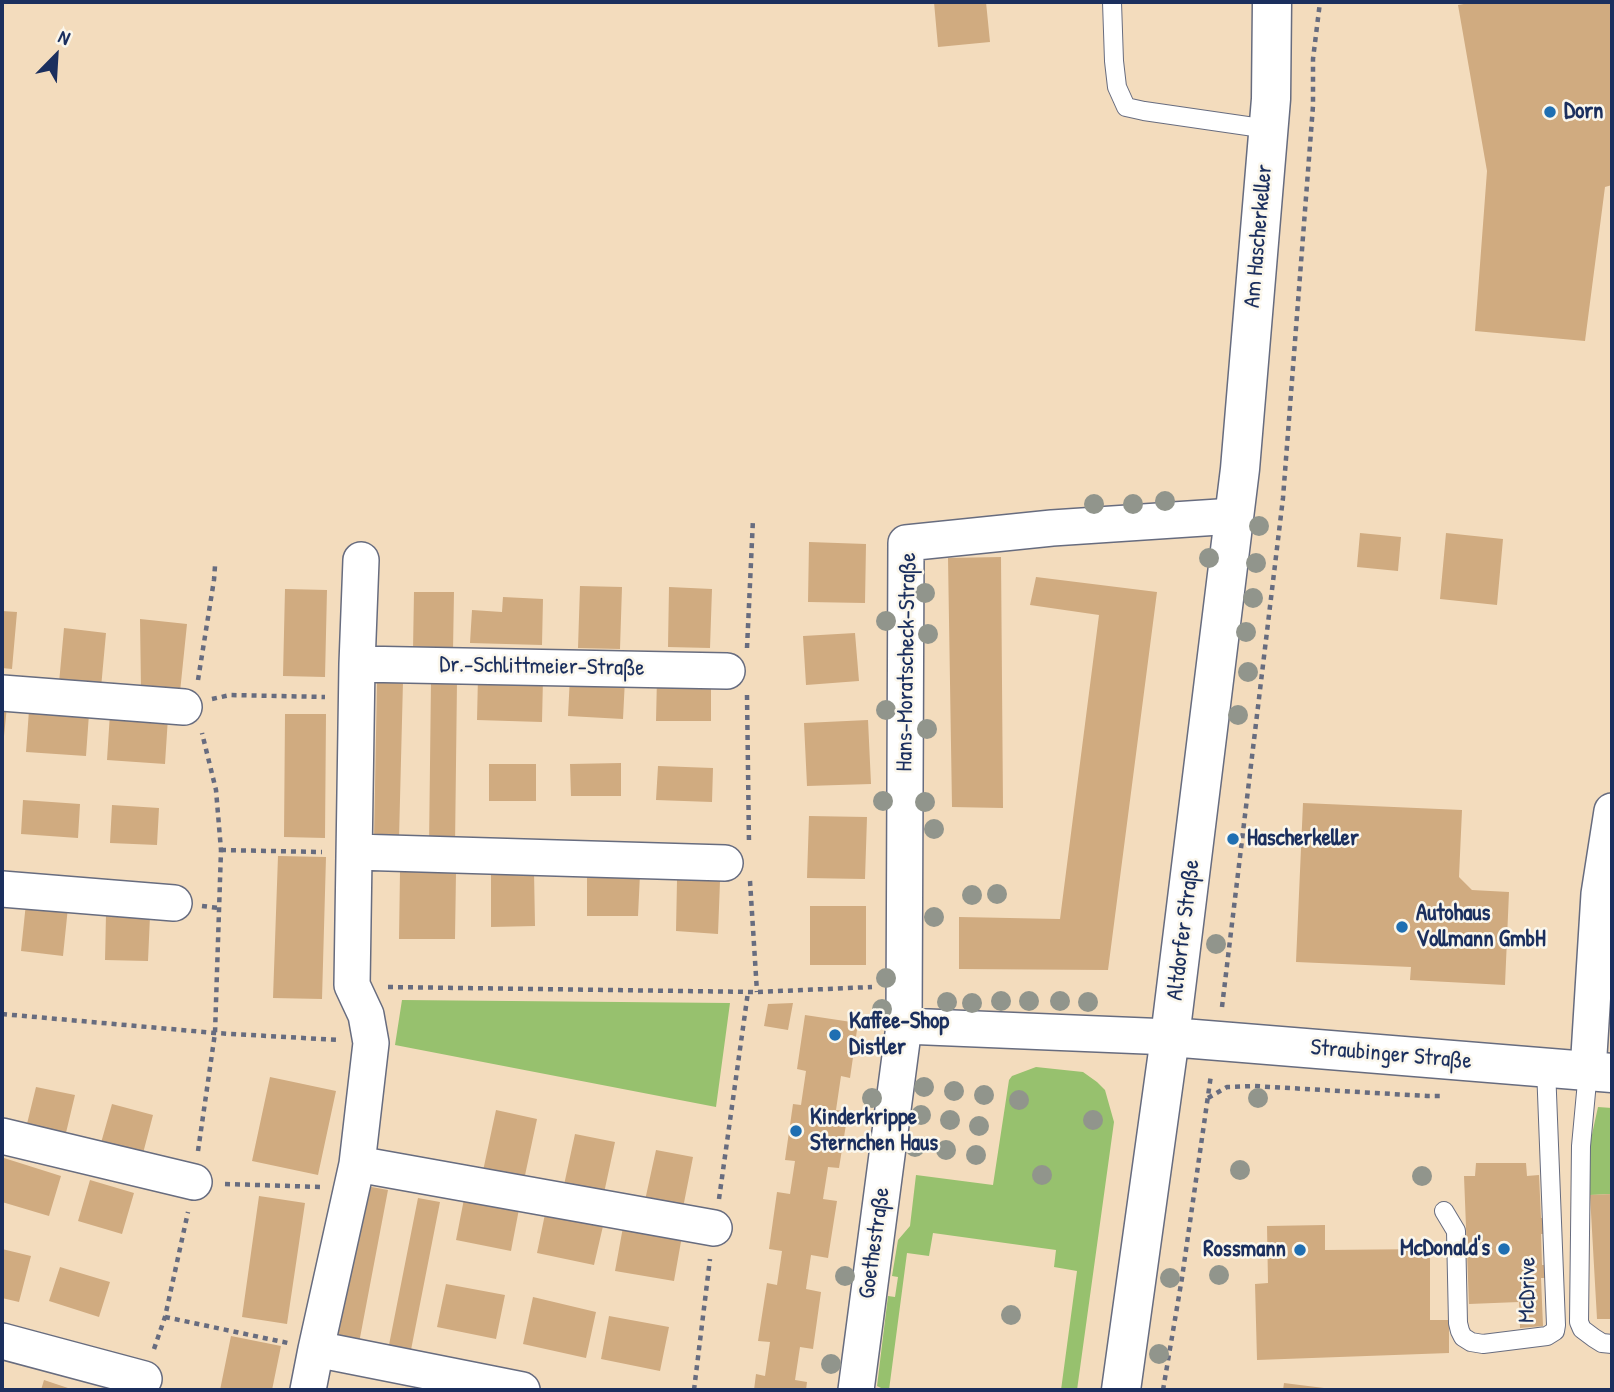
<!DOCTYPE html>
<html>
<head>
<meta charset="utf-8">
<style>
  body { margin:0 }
  #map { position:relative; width:1614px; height:1392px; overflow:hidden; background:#f3dcbd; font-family:"Patrick Hand",sans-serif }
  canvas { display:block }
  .frame { position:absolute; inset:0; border:4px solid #1b2f5e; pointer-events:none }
  .north { position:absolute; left:21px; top:21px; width:70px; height:70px; -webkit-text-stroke:5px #fbf7ec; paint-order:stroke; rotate:24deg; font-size:19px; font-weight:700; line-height:28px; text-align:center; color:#1b2f5e }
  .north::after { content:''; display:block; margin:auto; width:24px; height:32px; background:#1b2f5e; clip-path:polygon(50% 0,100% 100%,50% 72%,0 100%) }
</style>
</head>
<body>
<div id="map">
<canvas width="1614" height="1392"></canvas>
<div class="frame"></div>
<div class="north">N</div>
</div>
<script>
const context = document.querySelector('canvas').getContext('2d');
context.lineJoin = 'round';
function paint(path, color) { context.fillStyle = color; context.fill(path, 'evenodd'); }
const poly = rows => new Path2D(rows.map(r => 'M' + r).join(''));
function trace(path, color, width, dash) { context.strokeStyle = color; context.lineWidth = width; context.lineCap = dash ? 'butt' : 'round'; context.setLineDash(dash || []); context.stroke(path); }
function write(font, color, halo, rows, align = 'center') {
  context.font = font + ' "Patrick Hand",sans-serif'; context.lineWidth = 5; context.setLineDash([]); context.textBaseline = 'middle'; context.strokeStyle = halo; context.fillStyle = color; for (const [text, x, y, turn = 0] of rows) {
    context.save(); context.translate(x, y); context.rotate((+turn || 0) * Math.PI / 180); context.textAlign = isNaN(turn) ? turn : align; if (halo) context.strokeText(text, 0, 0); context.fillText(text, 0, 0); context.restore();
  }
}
paint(poly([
  [402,1000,730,1003,716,1107,395,1045],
  [1036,1067,1083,1072,1097,1082,1105,1090,1114,1122,1077,1390,1061,1390,1077,1271,1054,1267,1056,1250,933,1233,929,1256,907,1253,889,1390,885,1390,877,1386,888,1296,895,1297,898,1277,892,1276,898,1240,910,1226,916,1175,993,1185,1009,1080,1012,1076],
  [1598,1107,1612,1108,1612,1194,1590,1195,1589,1148]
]), '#97c16e');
paint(poly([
  [934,2,986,2,990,42,938,47],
  [1475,2,1612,2,1612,185,1605,187,1585,341,1475,331,1487,171,1458,5],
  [1360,533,1401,537,1398,571,1357,567],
  [1446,533,1503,539,1497,605,1440,599],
  [809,542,866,544,865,603,808,602],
  [1001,557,1003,808,952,807,948,558],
  [1036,577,1157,592,1108,970,959,969,959,917,1060,919,1099,615,1030,605],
  [580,586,622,587,620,649,578,648],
  [669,587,712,589,710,648,668,647],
  [285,589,327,590,325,677,283,676],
  [414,592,454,592,453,651,413,650],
  [503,597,543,599,542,645,470,643,472,610,502,612],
  [2,611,17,612,12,669,2,668],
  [140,619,187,624,180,692,141,689],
  [64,628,106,633,101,688,59,683],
  [855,633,859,681,806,685,803,636],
  [478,676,543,678,542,722,477,720],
  [570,676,625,679,623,719,568,716],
  [657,677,711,677,711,721,656,721],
  [377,681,403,681,399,839,374,839],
  [431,681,457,681,455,847,429,847],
  [2,705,7,706,4,736,2,736],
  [29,710,89,714,86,756,26,752],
  [110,713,168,717,165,764,107,760],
  [285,714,326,714,325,838,284,837],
  [868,720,871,784,807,786,804,723],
  [621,763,621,796,571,796,570,764],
  [489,764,536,764,536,801,489,801],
  [658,766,713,768,712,802,656,800],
  [23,800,80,804,78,838,21,834],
  [1303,803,1462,810,1459,877,1472,890,1509,892,1505,985,1410,980,1411,967,1296,962],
  [112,805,159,808,157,845,110,843],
  [809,816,867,817,865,879,807,878],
  [278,856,326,857,322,999,273,998],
  [400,871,456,872,455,939,399,939],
  [491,871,534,871,535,926,491,927],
  [587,873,640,874,638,916,587,916],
  [677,880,720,881,718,934,676,931],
  [26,903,68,907,63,956,21,951],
  [810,906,866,906,866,965,810,965],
  [106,914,150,916,148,961,105,960],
  [793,1003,788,1030,764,1026,768,1004],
  [805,1015,858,1023,850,1078,841,1076,836,1110,848,1112,839,1168,828,1167,823,1199,837,1201,828,1258,811,1255,806,1289,821,1292,813,1349,800,1347,795,1380,807,1382,806,1390,754,1390,756,1374,765,1376,770,1342,758,1341,767,1283,777,1285,782,1251,769,1249,777,1192,790,1194,795,1161,785,1160,793,1104,801,1105,806,1071,797,1069],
  [270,1077,336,1091,318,1175,252,1161],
  [36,1087,75,1095,65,1137,26,1128],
  [112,1104,153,1115,141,1161,99,1150],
  [496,1110,537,1119,524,1180,483,1171],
  [575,1134,615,1142,604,1193,564,1185],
  [656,1150,693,1157,682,1213,644,1205],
  [4,1158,61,1176,49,1216,2,1202,2,1166],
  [1476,1163,1526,1163,1527,1176,1539,1175,1541,1218,1545,1218,1545,1234,1541,1234,1542,1265,1546,1265,1547,1278,1541,1278,1543,1326,1520,1328,1519,1302,1469,1304,1464,1176,1475,1176],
  [90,1180,134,1193,122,1234,78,1221],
  [366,1186,388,1190,359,1343,336,1339],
  [1612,1194,1612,1319,1597,1319,1590,1195],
  [259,1196,305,1203,287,1324,242,1317],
  [418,1198,440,1202,410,1355,388,1350],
  [464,1199,519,1209,511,1251,456,1240],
  [545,1214,603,1226,594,1265,537,1253],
  [1325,1225,1325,1250,1430,1249,1430,1320,1449,1320,1449,1353,1257,1360,1255,1284,1268,1283,1267,1226],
  [623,1227,682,1236,674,1281,615,1271],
  [2,1249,31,1256,19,1302,2,1298],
  [60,1267,110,1282,99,1317,49,1301],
  [446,1284,505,1295,496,1339,437,1327],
  [533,1297,596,1312,586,1358,523,1344],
  [609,1316,669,1327,660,1371,601,1359],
  [231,1336,281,1346,272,1390,220,1390],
  [44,1380,74,1390,41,1390],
  [1284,1383,1332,1389,1332,1390,1283,1390]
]), '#d0ab80');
const service = poly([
  [1112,2,1114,61,1117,87,1126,107,1144,111,1268,129],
  [1588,1071,1581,1146,1579,1322,1582,1329,1594,1338,1602,1343,1612,1344],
  [1444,1211,1456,1231,1458,1323,1460,1331,1463,1337,1471,1342,1483,1344,1547,1336,1555,1331,1556,1325,1546,1068]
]);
const minor = poly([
  [357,664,727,671],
  [2,693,184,707],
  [355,852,725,863],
  [2,889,174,903],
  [904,1026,1170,1037],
  [1588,1071,1599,894,1612,811],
  [2,1136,194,1182],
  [357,1164,714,1228],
  [2,1341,144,1379],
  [316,1349,522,1390],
  [308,1390,316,1349,357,1164,371,1043,366,1015,352,985,357,664,361,560],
  [856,1390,904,1026,906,543,1052,528,1234,516]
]);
const secondary = poly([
  [1170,1037,1612,1073],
  [1121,1390,1170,1037,1240,469,1271,99,1272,2]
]);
trace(service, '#676c7f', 20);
trace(minor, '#676c7f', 38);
trace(secondary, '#676c7f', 41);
trace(poly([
  [747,648,753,519],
  [198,680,214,580,215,566],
  [747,695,749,844],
  [212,699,230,695,325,697],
  [221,850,322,852],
  [750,881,757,992],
  [202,906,219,908],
  [388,987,757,992,872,987],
  [1222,1007,1283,498,1313,106,1313,59,1320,2],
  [2,1014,215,1033,339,1040],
  [1208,1098,1227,1087,1254,1086,1427,1096,1441,1096],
  [198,1151,215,1033,221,850,216,790,202,733],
  [225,1184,322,1187],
  [719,1199,748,992],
  [165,1317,288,1343],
  [154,1349,165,1317,188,1212],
  [694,1390,710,1259],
  [1163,1390,1182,1278,1211,1075]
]), '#676c7f', 4.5, [5, 5]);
trace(service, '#fff', 18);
trace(minor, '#fff', 35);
trace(secondary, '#fff', 38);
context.fillStyle = '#91958c';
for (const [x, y] of [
  [1165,501],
  [1094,504],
  [1133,504],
  [1259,526],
  [1209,558],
  [1256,563],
  [925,593],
  [1253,598],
  [886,621],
  [1246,632],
  [928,634],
  [1248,672],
  [886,710],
  [1238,715],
  [927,729],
  [883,801],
  [925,802],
  [934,829],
  [997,894],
  [972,895],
  [934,917],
  [1216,944],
  [886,978],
  [1001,1001],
  [1029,1001],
  [1060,1001],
  [947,1002],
  [1088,1002],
  [972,1003],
  [882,1009],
  [924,1087],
  [954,1091],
  [984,1095],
  [872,1098],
  [1258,1098],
  [1019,1100],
  [921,1115],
  [950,1120],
  [1093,1120],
  [979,1126],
  [915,1147],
  [946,1150],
  [976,1155],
  [1240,1170],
  [1042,1175],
  [1422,1176],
  [1219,1275],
  [845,1276],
  [1170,1278],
  [1011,1315],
  [1159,1354],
  [831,1364]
]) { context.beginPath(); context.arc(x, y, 10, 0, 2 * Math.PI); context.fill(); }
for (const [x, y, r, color] of [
  [1550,112,7,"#1f6fb2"],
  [1233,839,7,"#1f6fb2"],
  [1402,927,7,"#1f6fb2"],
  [835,1035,7,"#1f6fb2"],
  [796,1131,7,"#1f6fb2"],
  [1504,1249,7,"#1f6fb2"],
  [1300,1250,7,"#1f6fb2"]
]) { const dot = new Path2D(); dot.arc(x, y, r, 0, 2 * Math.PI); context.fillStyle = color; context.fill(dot); trace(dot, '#fbf7ec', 2.5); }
write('bold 23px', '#1b2f5e', '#fbf7ec', [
  ["Dorn",1564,112],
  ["Hascherkeller",1247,839],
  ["Autohaus",1416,914],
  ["Vollmann GmbH",1416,940],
  ["Kaffee-Shop",849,1022],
  ["Distler",849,1048],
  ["Kinderkrippe",810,1118],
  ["Sternchen Haus",810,1144],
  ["McDonald's",1490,1249,"right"],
  ["Rossmann",1286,1250,"right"]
], 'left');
write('23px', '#1b2f5e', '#fbf7ec', [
  ["Am Hascherkeller",1259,236,-85],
  ["Hans-Moratscheck-Straße",907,662,-89],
  ["Dr.-Schlittmeier-Straße",542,667,1],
  ["Altdorfer Straße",1184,930,-83],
  ["Straubinger Straße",1391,1055,5],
  ["Goethestraße",875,1243,-82],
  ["McDrive",1528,1290,-89]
]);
</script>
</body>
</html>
